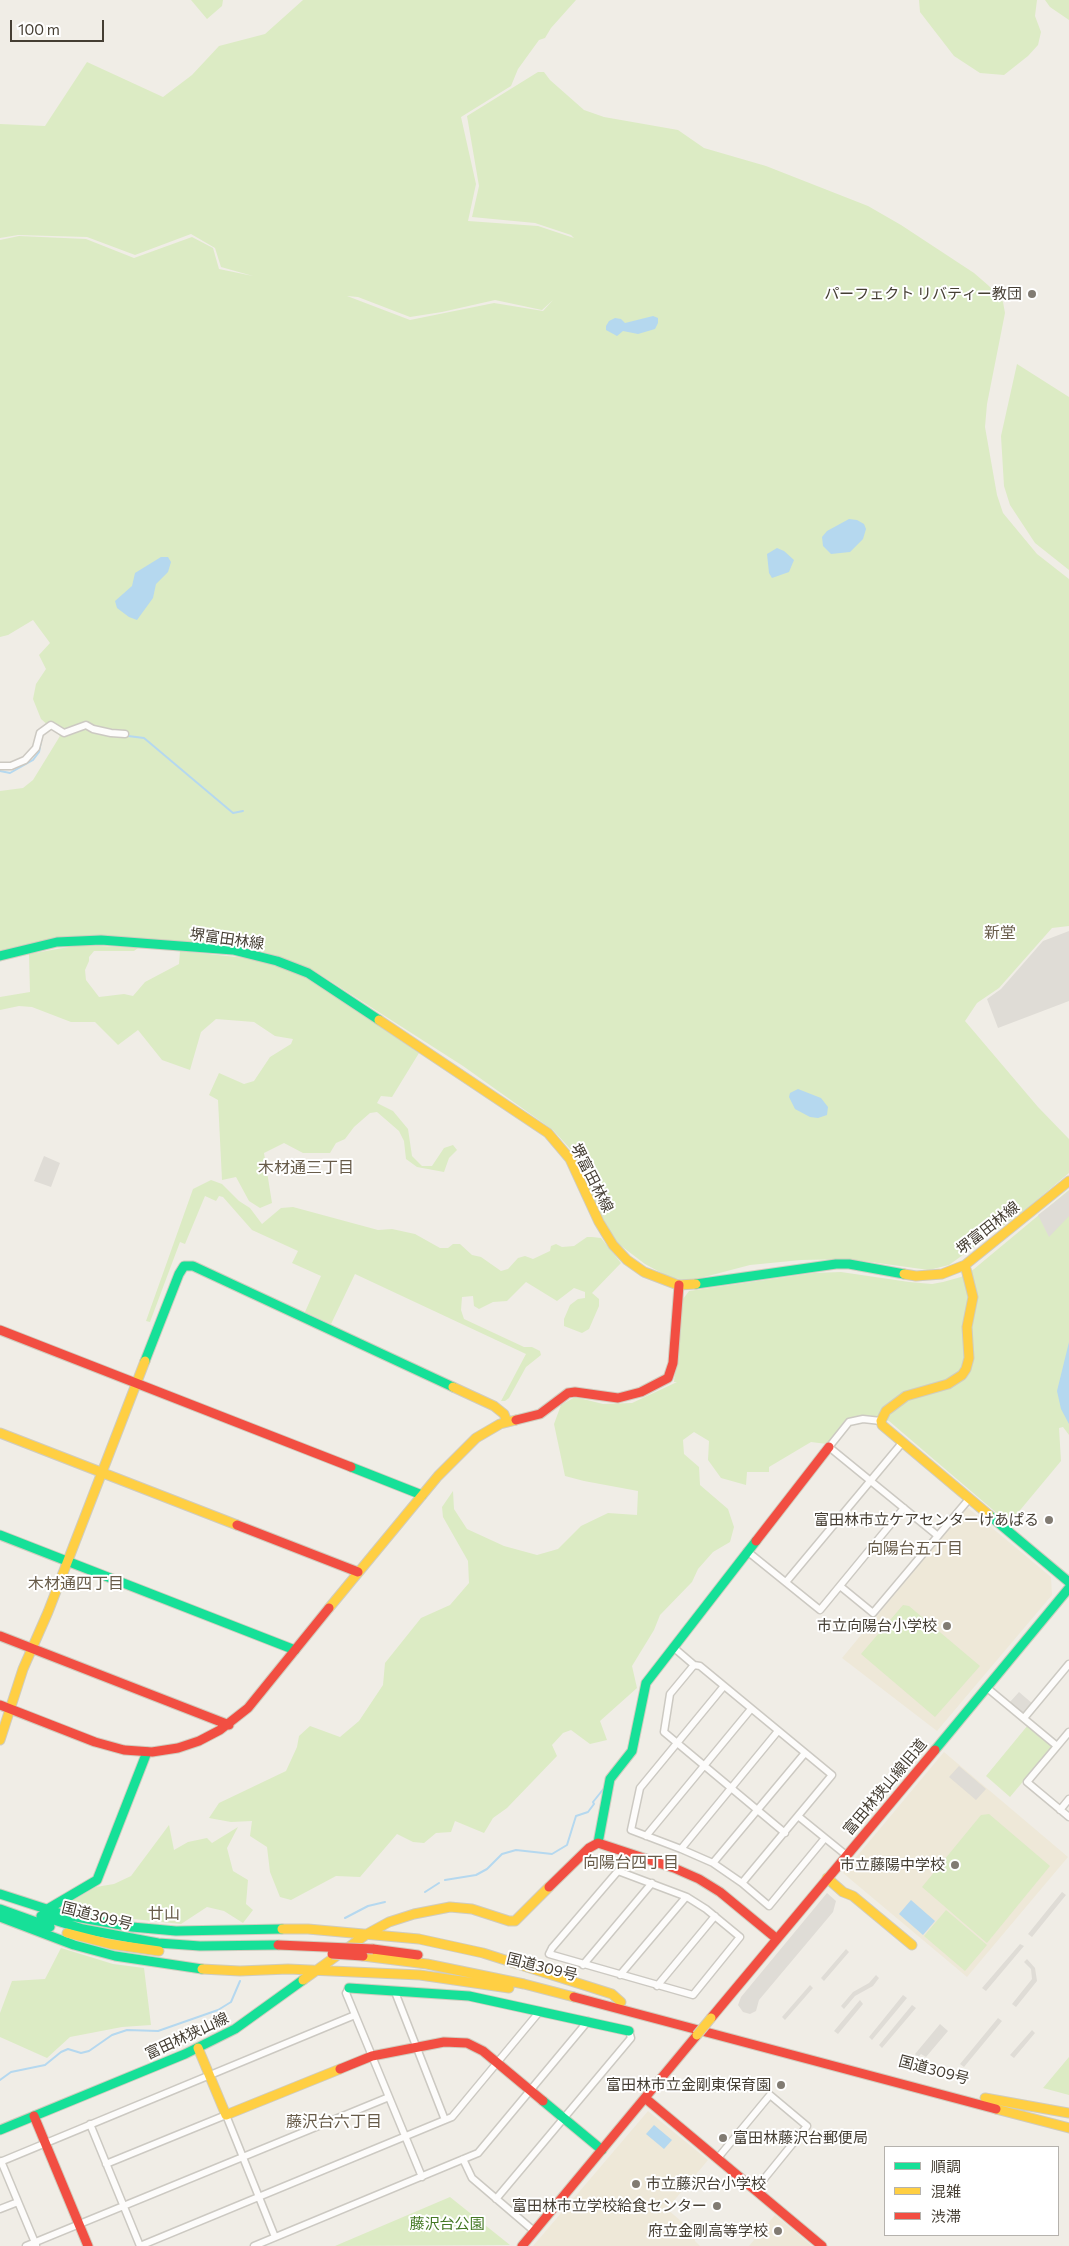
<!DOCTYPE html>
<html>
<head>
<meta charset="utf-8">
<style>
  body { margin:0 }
  #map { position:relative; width:1069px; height:2246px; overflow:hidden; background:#f0ede6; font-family:Commissioner,"Noto Sans JP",sans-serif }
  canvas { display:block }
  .legend { position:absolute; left:884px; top:2146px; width:175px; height:90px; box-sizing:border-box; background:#fff; border:1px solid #b5b2ad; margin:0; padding:6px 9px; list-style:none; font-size:15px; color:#453e33 }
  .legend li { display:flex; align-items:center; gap:10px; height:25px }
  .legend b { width:25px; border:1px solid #b5b2ad }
  .scale { position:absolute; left:10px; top:20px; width:94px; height:22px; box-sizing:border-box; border:2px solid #453e33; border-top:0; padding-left:6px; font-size:15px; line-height:18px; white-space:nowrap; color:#453e33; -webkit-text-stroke:4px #fff; paint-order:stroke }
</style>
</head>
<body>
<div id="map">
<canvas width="1069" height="2246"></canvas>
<ul class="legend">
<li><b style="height:6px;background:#16e098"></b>順調</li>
<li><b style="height:6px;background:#ffcf43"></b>混雑</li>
<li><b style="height:6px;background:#f24e42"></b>渋滞</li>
</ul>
<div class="scale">100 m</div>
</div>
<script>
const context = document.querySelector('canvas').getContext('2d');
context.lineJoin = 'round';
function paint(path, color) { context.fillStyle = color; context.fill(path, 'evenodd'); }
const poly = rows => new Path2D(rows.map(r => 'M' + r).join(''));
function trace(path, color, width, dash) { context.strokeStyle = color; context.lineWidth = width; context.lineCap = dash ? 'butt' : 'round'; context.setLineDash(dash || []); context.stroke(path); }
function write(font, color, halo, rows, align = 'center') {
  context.font = font + ' Commissioner,"Noto Sans JP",sans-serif'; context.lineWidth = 4; context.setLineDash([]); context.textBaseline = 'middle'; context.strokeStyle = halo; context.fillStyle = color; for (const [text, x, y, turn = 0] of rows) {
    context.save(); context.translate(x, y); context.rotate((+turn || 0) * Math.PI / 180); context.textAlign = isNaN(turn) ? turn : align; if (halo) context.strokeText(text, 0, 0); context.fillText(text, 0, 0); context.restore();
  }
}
paint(poly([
  [967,1507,1051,1577,1052,1595,937,1731,842,1658],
  [944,1752,1068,1857,967,1977,843,1873],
  [648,2111,708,2160,667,2209,695,2233,695,2241,700,2246,533,2246],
  [775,2215,812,2246,749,2246]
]), '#eee8d8');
paint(poly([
  [191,0,223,0,222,6,207,19],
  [303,0,576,0,551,28,545,38,539,40,518,69,511,86,461,117,476,184,468,221,538,226,574,238,571,235,535,223,472,217,479,186,467,116,538,72,544,72,550,80,584,110,604,117,678,130,704,148,766,166,868,206,901,225,974,273,989,286,1003,302,1005,313,987,404,985,427,997,495,1003,513,1037,554,1069,579,1069,926,1052,928,999,988,977,1003,965,1021,1038,1107,1069,1139,1069,1173,1025,1210,949,1265,929,1270,849,1259,801,1260,750,1265,689,1281,669,1277,645,1264,616,1242,592,1198,575,1154,553,1130,463,1066,313,970,247,946,124,939,0,951,0,791,23,788,33,780,60,736,41,719,33,699,36,684,46,669,39,655,50,643,33,620,8,635,0,637,0,240,19,236,86,239,134,258,192,237,213,248,219,269,253,276,221,267,215,248,191,234,135,255,87,237,18,235,0,238,0,124,45,126,87,62,163,97,192,75,219,46,265,34],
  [347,296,358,297,410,317,442,312,495,300,542,310,553,300,543,311,494,303,410,320],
  [919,0,1037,0,1035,16,1041,32,1038,45,1028,56,1004,75,980,73,954,56,920,12],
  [1045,0,1069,0,1069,20,1050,7],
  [1017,364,1069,397,1069,570,1035,543,1010,505,1004,486,1001,436],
  [80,945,138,948,134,951,94,951,89,957,89,961,85,970,86,980,99,997,124,994,133,996,145,982,179,964,180,951,246,958,271,964,310,979,419,1053,392,1097,381,1096,377,1103,393,1111,408,1129,412,1156,422,1166,432,1166,444,1148,453,1145,457,1150,449,1158,444,1172,417,1167,406,1159,404,1141,399,1131,377,1112,370,1113,354,1127,345,1139,336,1143,330,1153,303,1153,284,1143,264,1153,272,1203,260,1208,249,1201,236,1177,222,1180,218,1100,209,1095,219,1073,244,1084,254,1081,270,1057,291,1044,293,1039,275,1036,254,1022,216,1019,201,1032,190,1070,162,1060,138,1030,118,1045,95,1022,71,1022,32,1007,19,1006,0,1010,0,997,30,992,29,954],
  [211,1180,222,1184,239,1201,250,1208,262,1224,281,1208,293,1207,378,1230,392,1229,415,1234,440,1248,448,1248,453,1244,460,1244,472,1255,481,1257,501,1271,508,1269,518,1258,525,1256,533,1259,550,1251,551,1246,556,1244,562,1247,574,1246,587,1237,592,1237,601,1238,621,1263,592,1293,599,1299,599,1306,589,1329,582,1333,564,1326,564,1319,570,1305,578,1299,585,1298,585,1292,574,1288,557,1301,526,1282,507,1301,493,1302,479,1309,474,1306,473,1296,462,1297,461,1310,464,1319,524,1347,532,1347,540,1351,541,1355,526,1367,509,1398,505,1401,501,1401,526,1354,355,1274,331,1324,305,1312,321,1276,292,1263,298,1251,252,1230,223,1197,219,1196,216,1201,205,1196,185,1244,180,1242,150,1322,146,1321,193,1189],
  [1069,1190,1069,1435,1063,1427,1059,1428,1061,1461,1011,1521,1006,1521,889,1421,878,1416,847,1419,827,1444,811,1442,769,1467,769,1472,747,1472,746,1485,721,1478,708,1460,709,1441,694,1432,683,1440,684,1454,699,1467,700,1485,728,1509,734,1527,730,1542,713,1552,698,1569,692,1582,660,1615,654,1630,632,1666,637,1688,600,1721,607,1740,590,1744,571,1730,563,1733,552,1745,557,1756,507,1808,493,1818,484,1833,455,1821,451,1832,436,1833,424,1843,413,1842,397,1834,360,1877,336,1876,291,1900,280,1897,270,1872,267,1847,250,1836,252,1821,231,1822,209,1818,219,1803,286,1771,297,1747,299,1736,310,1726,340,1737,359,1721,383,1685,385,1663,421,1618,450,1605,469,1583,468,1561,443,1517,442,1507,453,1491,454,1509,467,1529,504,1546,537,1555,558,1549,581,1526,608,1513,637,1515,638,1491,584,1481,565,1476,554,1424,561,1405,575,1397,603,1404,632,1403,677,1382,674,1382,681,1318,683,1299,689,1291,814,1273,841,1272,909,1282,932,1284,943,1282,961,1277,974,1269],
  [903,1605,909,1606,980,1666,935,1717,861,1654],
  [1028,1725,1053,1746,1010,1797,986,1776],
  [989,1814,1050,1866,987,1943,922,1887,981,1815],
  [169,1825,174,1850,188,1842,207,1838,212,1843,238,1827,227,1848,233,1871,248,1880,246,1904,253,1910,243,1923,224,1911,207,1907,181,1924,86,1914,60,1908,96,1887,114,1884,131,1876],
  [946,1910,987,1945,965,1971,924,1936],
  [61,1948,113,1964,144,1968,151,2025,122,2027,70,2037,47,2058,0,2037,0,2013,12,1981,45,1979],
  [1069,2057,1069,2095,1043,2088],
  [450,2197,510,2245,335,2246]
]), '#dcebc4');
paint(poly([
  [1069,931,1069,1001,998,1028,987,999,1001,989,1043,941],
  [44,1156,60,1163,51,1187,34,1181],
  [1069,1191,1069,1216,1049,1237,1038,1215],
  [1019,1692,1033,1704,1026,1712,1022,1712,1010,1702],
  [959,1766,986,1789,976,1800,949,1777],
  [1062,1892,1066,1895,1032,1937,1028,1934],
  [827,1893,836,1901,833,1912,759,2000,756,2011,750,2014,743,2012,738,2005,741,1997],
  [1020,1944,1024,1946,986,1991,982,1988],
  [846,1949,849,1952,824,1981,821,1978],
  [1027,1959,1035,1968,1037,1981,1016,2007,1012,2004,1032,1979,1031,1969,1024,1962],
  [876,1975,879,1978,873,1986,855,1996,844,2009,841,2006,853,1992,869,1983],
  [810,1985,813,1988,785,2020,782,2017],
  [903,1995,907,1998,872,2040,869,2037],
  [860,2000,863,2004,838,2034,834,2031],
  [912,2005,916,2008,882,2048,879,2045],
  [998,2018,1002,2021,964,2067,960,2064],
  [940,2024,948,2031,926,2057,921,2054,918,2057,915,2054],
  [1032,2030,1035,2033,1014,2058,1010,2055]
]), '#dfdcd6');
paint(poly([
  [653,316,658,318,658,323,655,329,638,334,623,331,617,336,606,330,606,326,609,321,615,318,621,319,625,323],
  [849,519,857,520,864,524,866,529,863,539,850,552,831,554,823,546,822,537,827,531],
  [777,548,784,551,794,560,789,572,772,578,769,573,767,554],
  [161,557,168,557,171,562,168,572,156,584,153,598,137,620,129,617,117,608,115,601,132,586,135,573],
  [798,1089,821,1098,828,1107,827,1115,818,1118,810,1117,795,1109,789,1097,790,1093],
  [1069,1342,1069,1424,1061,1409,1057,1391],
  [911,1900,935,1921,923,1935,899,1914],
  [654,2125,672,2140,664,2149,646,2134]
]), '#b5d8ef');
trace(poly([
  [128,736,144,738,233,813,243,811],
  [0,771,10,773,33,760,39,752,42,736],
  [445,1880,476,1875,487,1869,502,1854,516,1850,552,1854,567,1845,576,1816,588,1812,594,1804,593,1802,605,1787],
  [425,1892,439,1883],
  [345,1918,368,1906,385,1902],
  [0,2080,11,2072,45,2065,61,2052,68,2049,81,2053,89,2051,112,2035,127,2030,158,2031,218,2010,231,2002,240,1981]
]), '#b5d8ef', 2);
const street = poly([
  [0,766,11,766,25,760,36,748,40,733,51,725,64,733,86,725,93,729,111,733,125,734],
  [881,1421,863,1419,849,1422,829,1447,938,1536],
  [747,1551,820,1610,904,1508],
  [786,1582,902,1443],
  [840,1586,873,1613,969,1499],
  [673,1647,694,1665,700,1666,832,1775,742,1883],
  [694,1665,670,1694,664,1732,785,1833],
  [724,1686,640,1788,631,1830,681,1849,713,1863,742,1883,769,1906,825,1838],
  [986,1687,1057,1746],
  [1024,1718,1069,1664],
  [1069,1732,1027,1782,1069,1817],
  [1060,1810,1069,1799],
  [798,1816,846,1855],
  [646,1836,751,1709],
  [681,1849,778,1731],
  [713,1863,805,1753],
  [618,1871,687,1897,706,1909,740,1937,693,1995,549,1954,552,1948,618,1871],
  [583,1965,652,1883],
  [620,1975,686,1897],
  [657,1986,715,1916],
  [349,1988,346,1993,422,2177],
  [395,1992,445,2120],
  [90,2124,140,2246],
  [463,2159,472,2178,534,2231],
  [717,2159,770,2095,807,2126,755,2190],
  [1,2161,36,2245],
  [0,2162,355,2015],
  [106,2164,226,2115,275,2237],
  [496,2199,631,2038,629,2031],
  [0,2209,18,2202],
  [26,2246,389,2097],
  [140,2246,452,2117,540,2011],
  [254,2246,478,2153,588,2021]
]);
const fast = poly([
  [0,956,57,942,101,940,233,950,277,961,308,973,379,1020],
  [696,1284,836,1264,849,1264,904,1274],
  [145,1361,179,1274,184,1266,193,1266,453,1387],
  [351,1467,422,1495],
  [989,1515,1069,1582],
  [0,1535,295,1650],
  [935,1750,1069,1588],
  [598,1843,610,1779,632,1751,646,1683,756,1541],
  [0,1894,65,1915,132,1927,176,1931,282,1929],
  [0,1909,50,1927],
  [46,1910,97,1880,147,1752],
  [41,1916,83,1929,158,1943,200,1946,278,1945],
  [0,1917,74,1945,115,1956,202,1969],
  [349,1988,469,1996,629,2031],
  [543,2101,602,2150],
  [0,2130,185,2054,235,2029,303,1980]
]);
const slow = poly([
  [379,1020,548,1133,570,1159,599,1222,613,1245,627,1260,644,1272,678,1285,696,1284],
  [965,1265,973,1297,967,1327,969,1358,966,1369,962,1375,948,1384,906,1396,886,1411,881,1421,882,1425,989,1515],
  [904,1274,916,1276,942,1274,965,1265,1069,1181],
  [453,1387,494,1406,504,1414,507,1422],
  [0,1433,237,1525],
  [329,1608,438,1476,476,1438,500,1424,516,1420],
  [0,1740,23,1669,48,1612,145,1361],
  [827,1878,843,1892,853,1896,912,1945],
  [282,1929,308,1929,419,1939,483,1953,612,1994,621,2002],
  [67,1933,110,1944,159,1951],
  [363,1956,427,1964,524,1984,574,1997],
  [202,1969,240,1971,288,1969,420,1975,509,1988],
  [303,1980,367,1934,389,1922,414,1914,450,1907,472,1909,509,1921,515,1921,549,1887],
  [198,2048,226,2115,340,2069],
  [985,2098,1069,2113],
  [996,2109,1069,2128]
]);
const jam = poly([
  [0,1330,351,1467],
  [516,1420,540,1414,568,1393,575,1392,618,1398,641,1392,668,1378,673,1363,679,1285],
  [237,1525,358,1572],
  [756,1541,829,1447],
  [0,1636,229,1725],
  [0,1705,95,1742,124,1750,152,1752,178,1748,199,1741,220,1730,248,1708,329,1608],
  [549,1887,589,1848,598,1843,674,1868,699,1879,720,1892,777,1939],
  [373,1949,418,1955],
  [574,1997,996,2109],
  [711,2018,935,1750],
  [340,2069,372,2056,444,2042,467,2043,483,2051,543,2101],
  [645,2098,822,2246],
  [34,2116,88,2246],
  [522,2246,697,2035]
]);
trace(street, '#ccc9c2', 9);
trace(fast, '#d0ccbe', 11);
trace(slow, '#d0ccbe', 11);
trace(jam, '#d0ccbe', 11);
trace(street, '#fdfcfb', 6);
trace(fast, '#16e098', 9);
trace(slow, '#ffcf43', 9);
trace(jam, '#f24e42', 9);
const slowBridge = poly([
  [697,2035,711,2018]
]);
const jamBridge = poly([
  [278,1945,373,1949],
  [332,1954,363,1956]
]);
trace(slowBridge, '#d0ccbe', 11, []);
trace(jamBridge, '#d0ccbe', 11, []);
trace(slowBridge, '#ffcf43', 9);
trace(jamBridge, '#f24e42', 9);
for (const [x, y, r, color] of [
  [1032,294,5,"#817b72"],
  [1049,1520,5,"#817b72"],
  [947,1626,5,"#817b72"],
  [955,1865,5,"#817b72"],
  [781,2085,5,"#817b72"],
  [723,2138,5,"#817b72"],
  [636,2184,5,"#817b72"],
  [717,2206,5,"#817b72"],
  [778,2231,5,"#817b72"]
]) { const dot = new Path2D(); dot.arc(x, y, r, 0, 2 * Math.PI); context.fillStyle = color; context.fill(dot); trace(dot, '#fff', 2); }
write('15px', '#453e33', '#fff', [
  ["パーフェクト リバティー教団",1022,294],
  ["富田林市立ケアセンターけあぱる",1039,1520],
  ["市立向陽台小学校",937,1626],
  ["市立藤陽中学校",945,1865],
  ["富田林市立金剛東保育園",771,2085],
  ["富田林藤沢台郵便局",733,2138,"left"],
  ["市立藤沢台小学校",646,2184,"left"],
  ["富田林市立学校給食センター",707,2206],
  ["府立金剛高等学校",768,2231]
], 'right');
write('15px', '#453e33', '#fff', [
  ["堺富田林線",227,939,8],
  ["堺富田林線",592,1178,63],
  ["堺富田林線",988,1228,-38],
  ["富田林狭山線旧道",885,1787,-50],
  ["国道309号",97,1916,14],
  ["国道309号",542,1967,14],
  ["富田林狭山線",187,2036,-25],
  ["国道309号",934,2070,15]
]);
write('15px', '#447824', '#fff', [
  ["藤沢台公園",447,2224]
]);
write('16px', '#685c4a', '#fff', [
  ["新堂",1000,933],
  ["木材通三丁目",306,1168],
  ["向陽台五丁目",915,1549],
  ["木材通四丁目",76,1584],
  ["向陽台四丁目",631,1863],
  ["廿山",164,1914],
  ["藤沢台六丁目",334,2122]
]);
</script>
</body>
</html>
